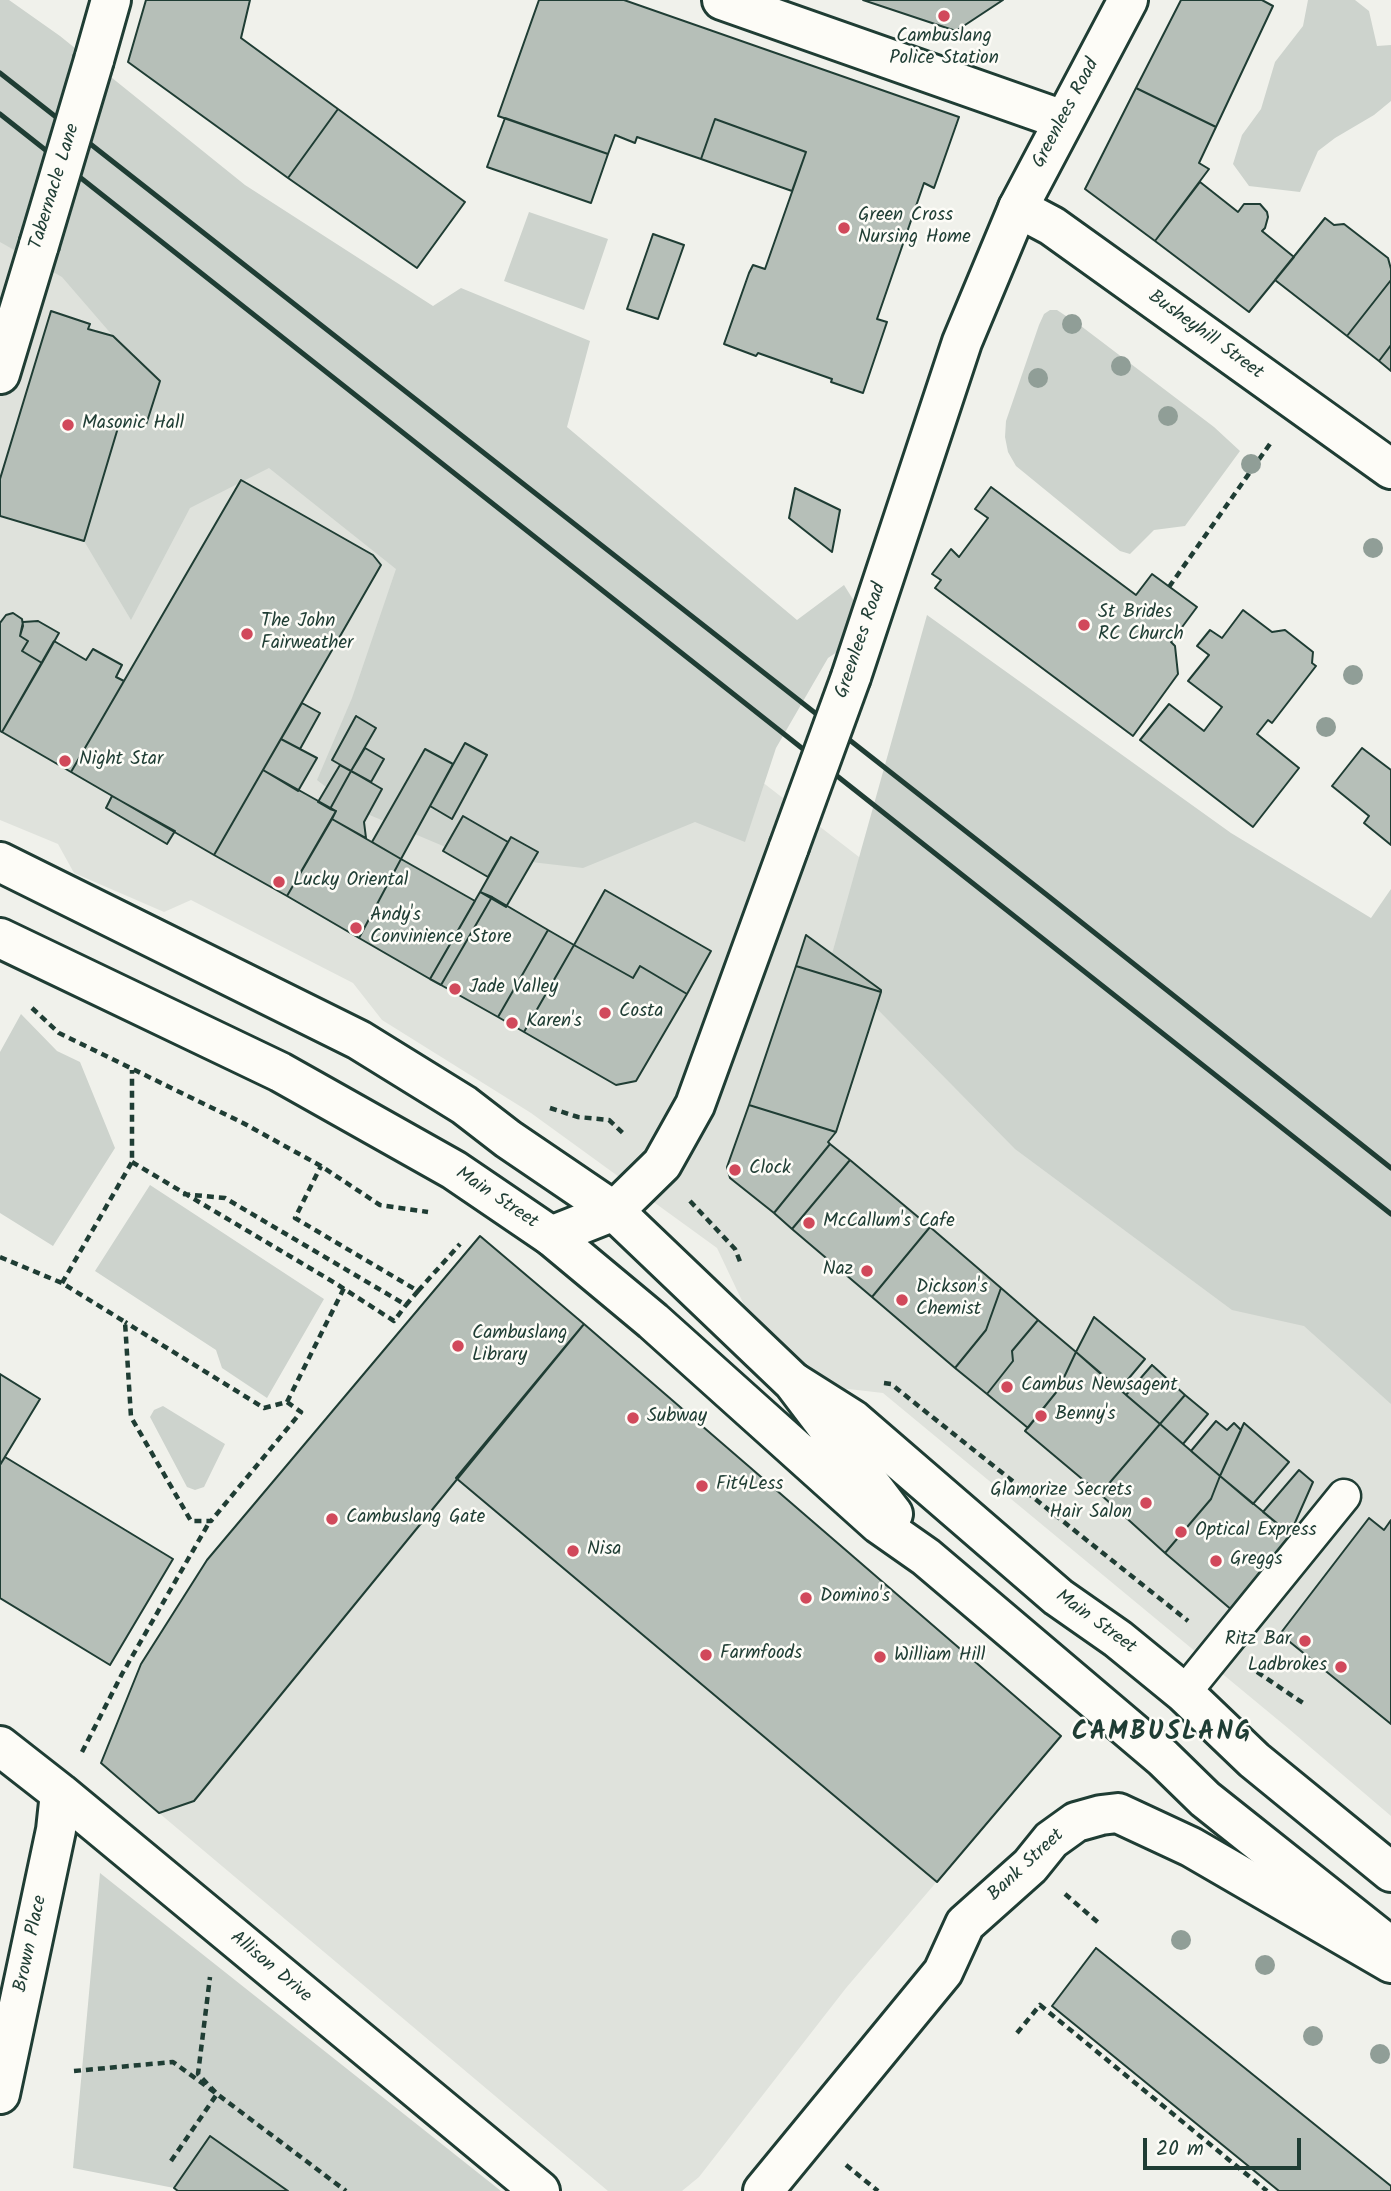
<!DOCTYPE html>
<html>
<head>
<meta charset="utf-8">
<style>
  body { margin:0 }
  #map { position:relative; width:1391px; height:2191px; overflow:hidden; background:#f0f1eb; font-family:Kalam,sans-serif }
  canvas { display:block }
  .scale { position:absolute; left:1143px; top:2138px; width:158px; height:32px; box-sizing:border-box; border:4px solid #1f3d34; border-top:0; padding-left:9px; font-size:21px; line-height:24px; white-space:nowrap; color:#1f3d34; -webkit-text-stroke:5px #fdfcf7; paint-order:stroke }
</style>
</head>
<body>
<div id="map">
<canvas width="1391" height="2191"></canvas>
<div class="scale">20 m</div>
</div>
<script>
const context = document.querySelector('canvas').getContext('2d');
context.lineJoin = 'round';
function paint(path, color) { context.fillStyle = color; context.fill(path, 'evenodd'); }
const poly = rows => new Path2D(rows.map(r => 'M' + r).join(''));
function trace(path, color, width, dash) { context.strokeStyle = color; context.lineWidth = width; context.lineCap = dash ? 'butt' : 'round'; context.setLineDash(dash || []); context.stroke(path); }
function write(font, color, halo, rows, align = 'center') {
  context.font = font + ' Kalam,sans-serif'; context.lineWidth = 5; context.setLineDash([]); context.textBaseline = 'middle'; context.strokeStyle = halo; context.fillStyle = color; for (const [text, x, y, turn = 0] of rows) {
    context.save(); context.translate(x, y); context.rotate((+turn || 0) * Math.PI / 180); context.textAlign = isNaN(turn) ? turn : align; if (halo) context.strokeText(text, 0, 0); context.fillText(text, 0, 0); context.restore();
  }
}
paint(poly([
  [0,224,575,637,1134,1070,1391,1277,1391,1816,1289,1729,883,1393,831,1387,787,1354,745,1307,717,1248,531,1113,382,1020,353,983,191,900,164,912,74,873,58,844,0,820],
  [584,1324,1061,1736,846,1988,699,2177,682,2191,608,2191,159,1813,194,1801]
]), '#dfe2dc');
paint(poly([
  [0,0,9,0,60,36,245,185,433,306,461,288,590,341,567,427,797,620,844,585,859,609,852,642,828,658,776,748,745,842,695,822,583,868,462,854,353,808,317,780,352,698,396,569,269,468,190,508,131,620,84,541,120,421,145,428,160,381,113,336,62,277,0,242],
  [1308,0,1355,0,1369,11,1377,46,1391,45,1391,101,1374,115,1335,138,1318,151,1300,192,1249,186,1233,164,1242,135,1261,109,1275,62,1303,26],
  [529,212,608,239,584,310,504,281],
  [1050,310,1057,310,1081,326,1214,427,1240,451,1185,526,1154,530,1130,554,1120,551,1016,466,1008,452,1005,437,1006,421,1039,325,1044,314],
  [927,615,1231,833,1371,918,1391,889,1391,1404,1304,1326,1232,1310,1015,1149,830,961],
  [21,1014,57,1051,80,1062,115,1148,53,1246,0,1213,0,1052],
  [150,1185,324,1299,267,1398,222,1368,216,1350,95,1271],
  [163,1406,225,1444,204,1487,195,1490,187,1487,150,1417,154,1410],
  [100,1873,501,2191,288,2191,210,2136,174,2188,73,2168]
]), '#cdd3cd');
const building = poly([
  [146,0,250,0,241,38,338,109,288,178,128,62,146,0],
  [539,0,624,0,959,117,934,188,924,183,877,319,887,322,863,393,831,382,832,379,758,353,756,356,724,344,749,273,753,265,765,269,806,152,715,119,701,159,637,137,635,143,615,135,608,154,498,116,539,0],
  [863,0,1003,0,956,31,863,0],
  [1181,0,1262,0,1273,6,1216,127,1136,88,1181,0],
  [1136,88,1216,127,1199,163,1209,169,1155,241,1085,189,1136,88],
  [338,109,465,202,417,268,288,178,338,109],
  [505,118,608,154,591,203,487,167,505,118],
  [715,119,806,152,792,191,701,159,715,119],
  [1200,182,1238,212,1244,204,1260,204,1267,212,1268,217,1265,228,1262,231,1294,257,1249,312,1155,241,1200,182],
  [1325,218,1334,225,1344,224,1388,258,1391,269,1391,280,1347,336,1275,280,1325,218],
  [653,234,684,245,658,319,627,309,653,234],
  [1391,280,1391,345,1379,361,1347,336,1391,280],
  [51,311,90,324,88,329,113,336,160,381,145,428,120,421,84,541,0,516,0,479,51,311],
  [1391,345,1391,371,1379,361,1391,345],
  [241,480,373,555,381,565,214,855,71,772,241,480],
  [991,487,1136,595,1152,574,1197,607,1171,642,1175,646,1178,674,1133,736,935,588,941,580,932,574,951,549,959,557,988,518,975,509,991,487],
  [795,488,840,510,832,552,789,518,795,488],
  [1243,610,1272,632,1285,630,1313,652,1312,663,1316,666,1272,723,1268,720,1257,734,1299,768,1253,827,1140,740,1169,704,1204,731,1222,707,1188,681,1209,655,1197,646,1210,630,1222,638,1243,610],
  [13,613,22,619,23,626,20,636,28,641,22,651,42,663,2,732,0,731,0,623,6,615,13,613],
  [38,621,59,633,42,663,22,651,28,641,20,636,23,622,38,621],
  [54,641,86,660,93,649,122,665,116,677,124,681,71,772,2,732,54,641],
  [302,703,320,713,300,749,281,739,302,703],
  [356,716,376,728,351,771,332,760,356,716],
  [281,739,317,758,298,791,263,770,281,739],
  [465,743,487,755,452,819,430,806,465,743],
  [365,748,384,759,371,782,351,771,365,748],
  [1362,748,1391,770,1391,845,1364,823,1369,816,1332,786,1362,748],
  [425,749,453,764,401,859,372,842,425,749],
  [340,765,351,771,330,809,318,802,340,765],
  [263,770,336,811,287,896,214,855,263,770],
  [351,771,382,789,364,822,366,838,332,819,336,811,330,809,351,771],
  [112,796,175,831,167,844,106,808,112,796],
  [463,816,508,842,488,877,443,851,463,816],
  [332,819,401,859,359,938,287,896,332,819],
  [511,837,538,852,506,907,480,892,511,837],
  [401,859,475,901,430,979,359,938,401,859],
  [605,890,711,951,687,994,640,966,633,978,574,945,605,890],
  [480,892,492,897,441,985,430,979,480,892],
  [492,897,548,930,498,1017,441,985,492,897],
  [548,930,574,945,524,1032,498,1017,548,930],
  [806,935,881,990,881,992,796,966,806,935],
  [574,945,633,978,640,966,687,994,636,1081,616,1085,524,1032,574,945],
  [796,966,881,992,836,1132,749,1105,796,966],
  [749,1105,836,1132,828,1142,830,1144,774,1213,730,1178,727,1167,749,1105],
  [830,1144,850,1160,792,1229,774,1213,830,1144],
  [850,1160,930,1227,872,1297,792,1229,850,1160],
  [930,1227,1001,1288,986,1330,955,1368,872,1297,930,1227],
  [480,1236,584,1324,194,1801,159,1813,101,1763,141,1664,207,1560,480,1236],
  [1001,1288,1038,1320,1012,1351,1013,1361,987,1394,955,1368,986,1330,1001,1288],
  [1094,1317,1145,1359,1119,1390,1076,1352,1094,1317],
  [1038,1320,1076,1352,1058,1390,1028,1428,987,1394,1013,1361,1012,1351,1038,1320],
  [584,1324,1061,1736,937,1882,456,1478,584,1324],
  [1076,1352,1160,1424,1100,1494,1025,1431,1058,1390,1076,1352],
  [1152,1365,1185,1395,1160,1424,1126,1395,1152,1365],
  [0,1374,40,1399,0,1465,0,1374],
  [1185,1395,1208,1414,1183,1444,1160,1424,1185,1395],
  [1216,1421,1227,1430,1234,1423,1241,1430,1220,1476,1191,1451,1216,1421],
  [1244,1423,1289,1462,1253,1504,1220,1476,1244,1423],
  [1160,1424,1220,1476,1211,1499,1165,1553,1100,1494,1160,1424],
  [5,1457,173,1559,110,1665,0,1598,0,1465,5,1457],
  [1299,1470,1313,1482,1290,1534,1263,1512,1299,1470],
  [1220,1476,1290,1534,1280,1557,1233,1611,1165,1553,1211,1499,1220,1476],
  [1369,1518,1384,1530,1391,1520,1391,1724,1280,1634,1369,1518],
  [1096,1948,1391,2186,1391,2191,1279,2191,1052,2006,1096,1948],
  [210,2136,288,2191,178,2191,174,2188,210,2136]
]);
paint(building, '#b6bfb8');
trace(building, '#1f3d34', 2);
const lane = poly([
  [1184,1693,1344,1496]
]);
const street = poly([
  [722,0,1063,120],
  [94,60,111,0],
  [1018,208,1052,226,1391,469],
  [0,374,39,245],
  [795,1383,852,1419,1058,1597,1118,1639,1184,1693,1254,1760,1391,1872],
  [0,1746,60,1793,540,2191],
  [0,2094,56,1830,60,1793],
  [763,2191,943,1972,965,1924,1030,1866,1051,1840,1076,1822,1101,1815,1118,1813,1191,1847,1391,1963]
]);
const secondary = poly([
  [851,677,962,342,1018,208,1128,0],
  [551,1236,614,1211,662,1164,695,1105,789,847]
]);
const primary = poly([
  [0,862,359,1040,464,1105,508,1139,614,1211,793,1382,893,1514],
  [0,938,280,1072,454,1170,551,1236,653,1321,879,1524,926,1557,1163,1758,1205,1799,1391,1947]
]);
trace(lane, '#1f3d34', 37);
trace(street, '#1f3d34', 44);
trace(secondary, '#1f3d34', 44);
trace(primary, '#1f3d34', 44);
trace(poly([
  [1169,587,1272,441],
  [32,1008,59,1033,243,1123,321,1166,380,1205,428,1212],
  [550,1108,578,1117,609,1120,625,1135],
  [132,1162,335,1283,394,1321,406,1305],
  [183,1194,225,1198,406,1305,418,1291,295,1218,321,1166],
  [690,1201,735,1249,741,1264],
  [0,1257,62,1283,125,1322,131,1417,191,1521,211,1521,301,1412,287,1402,264,1408,125,1322],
  [62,1283,132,1162,132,1070],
  [418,1291,460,1244],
  [884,1383,891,1384,1188,1621],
  [287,1402,344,1288],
  [1257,1672,1303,1703],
  [82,1752,122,1674,210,1521],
  [1065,1894,1101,1925],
  [1017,2033,1040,2005,1267,2191],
  [74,2071,173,2062,217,2094,198,2074,210,1977],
  [171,2161,217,2094,346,2191],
  [846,2165,878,2191]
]), '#1f3d34', 4.5, [7, 5]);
trace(lane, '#fdfcf7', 32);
trace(street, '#fdfcf7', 38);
trace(secondary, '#fdfcf7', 38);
trace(primary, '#fdfcf7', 38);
trace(poly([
  [0,73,1047,895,1391,1168],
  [0,114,1391,1214]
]), '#1f3d34', 5);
const streetBridge = poly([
  [39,245,94,60]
]);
const secondaryBridge = poly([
  [789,847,851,677]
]);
trace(streetBridge, '#1f3d34', 44, []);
trace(secondaryBridge, '#1f3d34', 44, []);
trace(streetBridge, '#fdfcf7', 38);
trace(secondaryBridge, '#fdfcf7', 38);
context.fillStyle = '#909e97';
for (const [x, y] of [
  [1072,324],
  [1121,366],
  [1038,378],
  [1168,416],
  [1251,464],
  [1373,548],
  [1353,675],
  [1326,727],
  [1181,1940],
  [1265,1965],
  [1313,2036],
  [1380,2054]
]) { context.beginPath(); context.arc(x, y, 10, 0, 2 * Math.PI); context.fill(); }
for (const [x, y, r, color] of [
  [944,16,7,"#d1495b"],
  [844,228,7,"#d1495b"],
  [68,425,7,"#d1495b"],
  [1084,625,7,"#d1495b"],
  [247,634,7,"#d1495b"],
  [65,761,7,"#d1495b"],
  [279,882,7,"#d1495b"],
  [356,928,7,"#d1495b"],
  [455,989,7,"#d1495b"],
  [605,1013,7,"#d1495b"],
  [512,1023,7,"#d1495b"],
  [735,1170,7,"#d1495b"],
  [809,1223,7,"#d1495b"],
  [867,1271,7,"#d1495b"],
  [902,1300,7,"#d1495b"],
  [458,1346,7,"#d1495b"],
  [1007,1387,7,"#d1495b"],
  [1041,1416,7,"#d1495b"],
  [633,1418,7,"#d1495b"],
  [702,1486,7,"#d1495b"],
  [1146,1503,7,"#d1495b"],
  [332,1519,7,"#d1495b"],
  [1181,1532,7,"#d1495b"],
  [573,1551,7,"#d1495b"],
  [1216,1561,7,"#d1495b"],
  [806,1598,7,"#d1495b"],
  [1305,1641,7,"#d1495b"],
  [706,1655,7,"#d1495b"],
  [880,1657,7,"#d1495b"],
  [1341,1667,7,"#d1495b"]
]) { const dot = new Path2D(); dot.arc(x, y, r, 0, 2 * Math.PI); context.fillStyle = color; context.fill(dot); trace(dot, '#fdfcf7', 2.5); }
write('19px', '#1f3d34', '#fdfcf7', [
  ["Cambuslang",944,38,"center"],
  ["Police Station",944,60,"center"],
  ["Green Cross",858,217],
  ["Nursing Home",858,239],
  ["Masonic Hall",82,425],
  ["St Brides",1098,614],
  ["RC Church",1098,636],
  ["The John",261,623],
  ["Fairweather",261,645],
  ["Night Star",79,761],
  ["Lucky Oriental",293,882],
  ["Andy's",370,917],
  ["Convinience Store",370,939],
  ["Jade Valley",469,989],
  ["Costa",619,1013],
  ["Karen's",526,1023],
  ["Clock",749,1170],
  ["McCallum's Cafe",823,1223],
  ["Naz",853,1271,"right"],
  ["Dickson's",916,1289],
  ["Chemist",916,1311],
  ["Cambuslang",472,1335],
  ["Library",472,1357],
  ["Cambus Newsagent",1021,1387],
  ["Benny's",1055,1416],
  ["Subway",647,1418],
  ["Fit4Less",716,1486],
  ["Glamorize Secrets",1132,1492,"right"],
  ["Hair Salon",1132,1514,"right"],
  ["Cambuslang Gate",346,1519],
  ["Optical Express",1195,1532],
  ["Nisa",587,1551],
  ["Greggs",1230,1561],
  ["Domino's",820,1598],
  ["Ritz Bar",1291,1641,"right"],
  ["Farmfoods",720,1655],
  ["William Hill",894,1657],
  ["Ladbrokes",1327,1667,"right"]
], 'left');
write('19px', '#1f3d34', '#fdfcf7', [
  ["Greenlees Road",1067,114,-62],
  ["Tabernacle Lane",56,187,-73],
  ["Busheyhill Street",1205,336,36],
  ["Greenlees Road",862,641,-71],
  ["Main Street",496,1199,34],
  ["Main Street",1095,1623,36],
  ["Bank Street",1027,1866,-43],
  ["Brown Place",32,1944,-78],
  ["Allison Drive",270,1968,40]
]);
context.letterSpacing = '2px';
write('bold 26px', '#1f3d34', '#fdfcf7', [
  ["CAMBUSLANG",1162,1735]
]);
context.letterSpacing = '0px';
</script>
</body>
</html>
